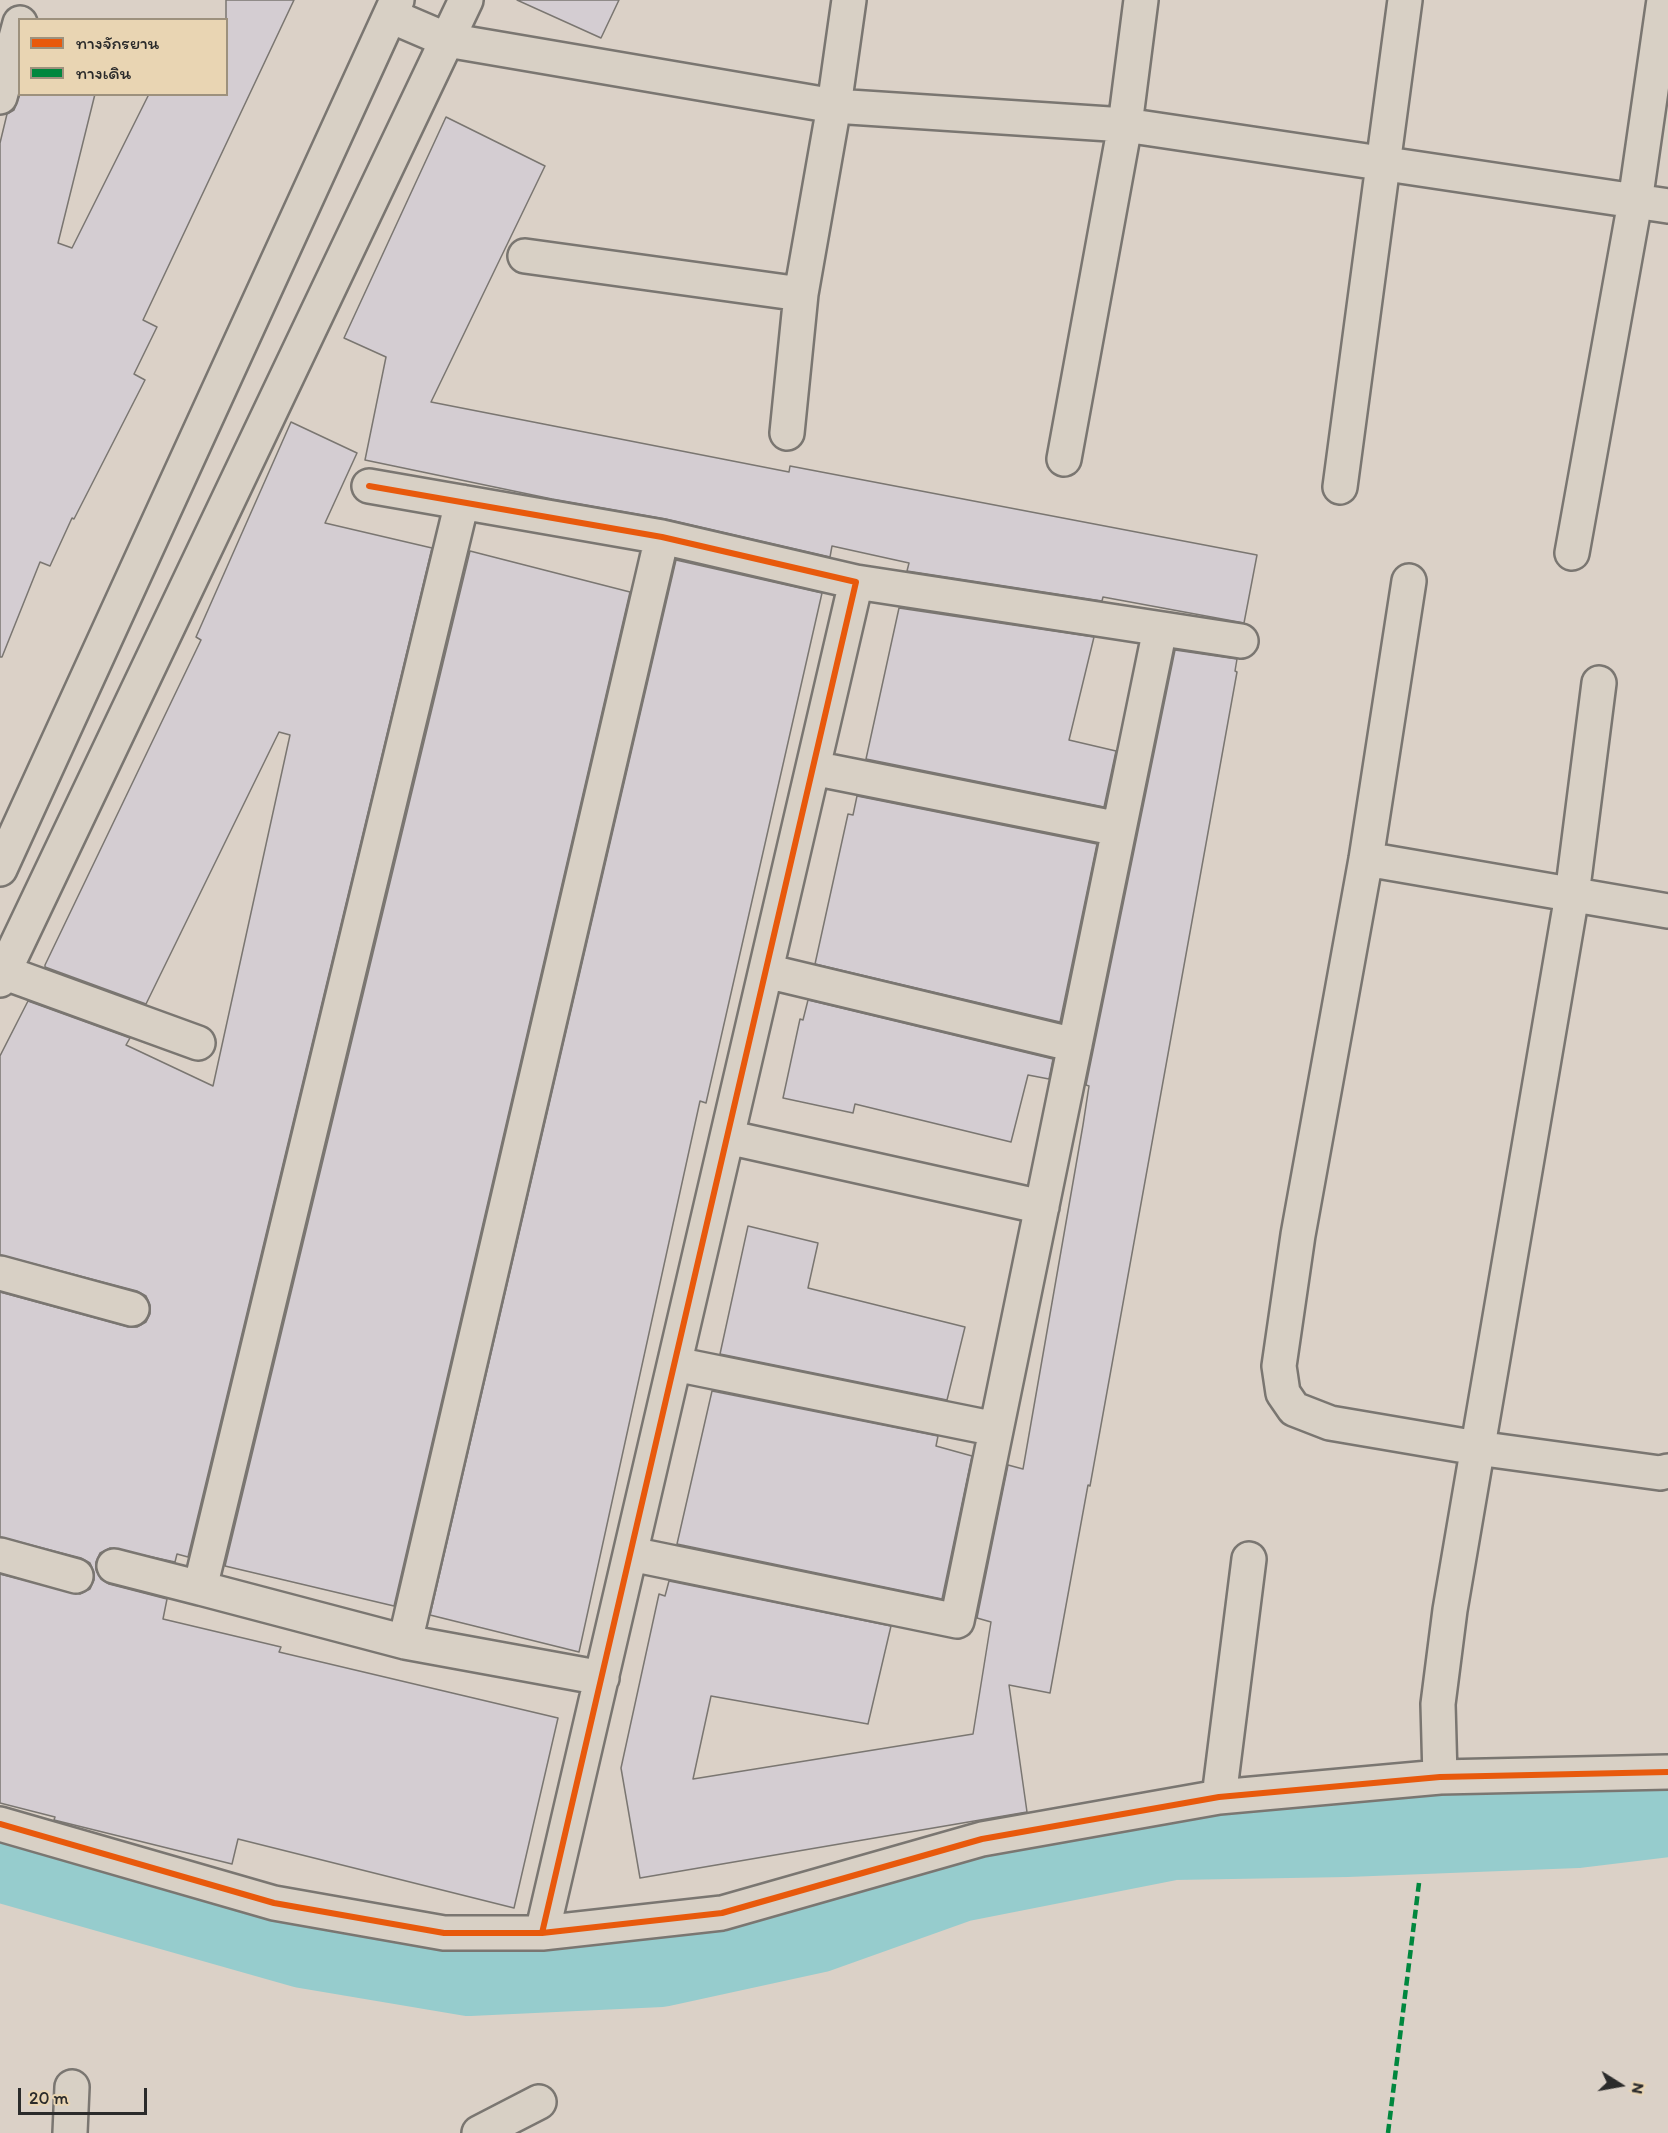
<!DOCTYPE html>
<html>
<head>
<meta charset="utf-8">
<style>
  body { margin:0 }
  #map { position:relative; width:1668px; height:2133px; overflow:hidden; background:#dbd1c7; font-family:Itim,"Playpen Sans Thai",sans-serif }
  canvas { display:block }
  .legend { position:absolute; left:18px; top:18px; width:210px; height:78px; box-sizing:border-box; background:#e9d5b3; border:2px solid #9d917d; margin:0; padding:8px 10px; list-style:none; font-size:18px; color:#2b2b2b }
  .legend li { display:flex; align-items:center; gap:12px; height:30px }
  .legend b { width:30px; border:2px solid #9d917d }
  .north { position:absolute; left:1590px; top:2055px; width:60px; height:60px; -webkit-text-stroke:4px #e9d5b3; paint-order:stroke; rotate:101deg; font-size:16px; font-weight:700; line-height:24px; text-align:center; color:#2b2b2b }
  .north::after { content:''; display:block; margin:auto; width:21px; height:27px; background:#2b2b2b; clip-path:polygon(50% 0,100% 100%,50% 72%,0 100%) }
  .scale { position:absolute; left:18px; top:2088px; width:129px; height:27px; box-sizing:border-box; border:3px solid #2b2b2b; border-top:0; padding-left:8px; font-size:18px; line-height:21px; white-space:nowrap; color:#2b2b2b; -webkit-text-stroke:4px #e9d5b3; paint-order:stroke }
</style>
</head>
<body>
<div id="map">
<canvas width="1668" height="2133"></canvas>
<ul class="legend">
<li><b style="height:8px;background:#e8590c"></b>ทางจักรยาน</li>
<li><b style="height:8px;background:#00873e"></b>ทางเดิน</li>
</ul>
<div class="north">N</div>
<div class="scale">20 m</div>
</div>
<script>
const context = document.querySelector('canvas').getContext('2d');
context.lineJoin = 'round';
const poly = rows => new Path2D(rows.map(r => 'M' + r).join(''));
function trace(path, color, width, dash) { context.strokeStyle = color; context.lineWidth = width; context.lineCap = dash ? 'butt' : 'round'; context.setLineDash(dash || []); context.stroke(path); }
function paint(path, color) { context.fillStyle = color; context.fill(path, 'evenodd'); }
trace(poly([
  [0,1863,303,1949,469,1977,661,1968,817,1934,960,1883,1173,1841,1347,1838,1577,1829,1668,1818]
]), '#96cccd', 78);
const building = poly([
  [226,0,294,0,143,320,157,327,134,374,145,380,74,519,72,518,50,566,40,562,2,657,0,657,0,143,7,114,14,110,20,94,95,94,58,243,72,248,149,94,226,94,226,0],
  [517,0,619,0,601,38,517,0],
  [446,117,545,166,431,402,789,472,790,466,1257,555,1244,623,1103,597,1102,601,907,571,909,563,832,546,830,557,666,519,552,499,365,460,386,357,344,338,446,117],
  [291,422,357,453,325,523,432,548,188,1557,177,1554,175,1562,110,1548,100,1553,96,1562,96,1570,101,1579,109,1584,167,1599,163,1619,281,1647,279,1652,558,1718,514,1908,238,1839,232,1864,54,1820,55,1817,0,1803,0,1574,80,1594,90,1589,94,1580,94,1572,90,1563,81,1558,0,1537,0,1292,128,1327,137,1327,146,1322,150,1314,150,1305,146,1296,137,1291,0,1255,0,1056,28,1001,130,1038,126,1045,213,1086,290,735,279,732,146,1004,45,967,45,965,201,640,196,637,291,422],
  [470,551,630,592,394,1606,225,1566,470,551],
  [676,560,822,593,714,1068,706,1103,700,1101,579,1652,430,1615,676,560],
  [899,608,1094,637,1069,740,1116,751,1104,807,866,759,899,608],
  [1175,650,1237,659,1235,671,1237,672,1090,1486,1088,1485,1050,1693,1009,1685,1027,1812,640,1878,621,1768,659,1594,665,1596,669,1581,891,1626,868,1724,711,1696,693,1779,973,1734,991,1622,977,1618,1008,1465,1023,1469,1083,1125,1089,1086,1086,1085,1175,650],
  [857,796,1097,844,1060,1022,815,964,848,814,853,815,857,796],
  [808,1000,1053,1059,1049,1079,1028,1075,1011,1142,855,1104,853,1113,783,1098,800,1019,803,1020,808,1000],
  [748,1226,818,1243,808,1288,965,1327,947,1400,720,1354,748,1226],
  [712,1391,938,1436,936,1446,972,1456,942,1599,677,1544,712,1391]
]);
paint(building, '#d4cdd2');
trace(building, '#7a7671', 1.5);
const minor = poly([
  [391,16,447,40,834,106,1125,125,1668,206],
  [0,97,20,23],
  [525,256,801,294],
  [787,433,801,294,834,106,849,0],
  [1064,459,1125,125,1141,0],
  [369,486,662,537,856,582,542,1933],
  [1340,487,1405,0],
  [462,502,200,1588,405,1642,602,1678],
  [1572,553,1635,202,1664,0],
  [1409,581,1366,859,1298,1235,1279,1366,1283,1393,1294,1409,1330,1423,1477,1448,1660,1473,1668,1471],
  [856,582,1241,641],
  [813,768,1119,829],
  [1366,859,1668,911],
  [0,869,397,0],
  [766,971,1075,1045],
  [3,972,198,1043],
  [0,980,466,0],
  [727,1137,1042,1207],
  [0,1273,132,1309],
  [675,1364,996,1429],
  [631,1554,957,1621,1160,629],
  [0,1555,76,1576],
  [114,1566,200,1588],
  [405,1642,662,537],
  [1440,1777,1438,1704,1450,1610,1572,895,1599,683],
  [1219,1797,1249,1559],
  [0,1824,274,1903,444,1933,542,1933,722,1913,982,1839,1219,1797,1440,1777,1668,1772],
  [70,2133,72,2087],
  [479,2133,539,2102]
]);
trace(minor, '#7a7671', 38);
trace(minor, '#d8d0c5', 33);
trace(poly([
  [1388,2133,1419,1883]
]), '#00873e', 4.5, [9, 4.5]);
trace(poly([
  [369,486,662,537,856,582,542,1933],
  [0,1824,274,1903,444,1933,542,1933,722,1913,982,1839,1219,1797,1440,1777,1668,1772]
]), '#e8590c', 6);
</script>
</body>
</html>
